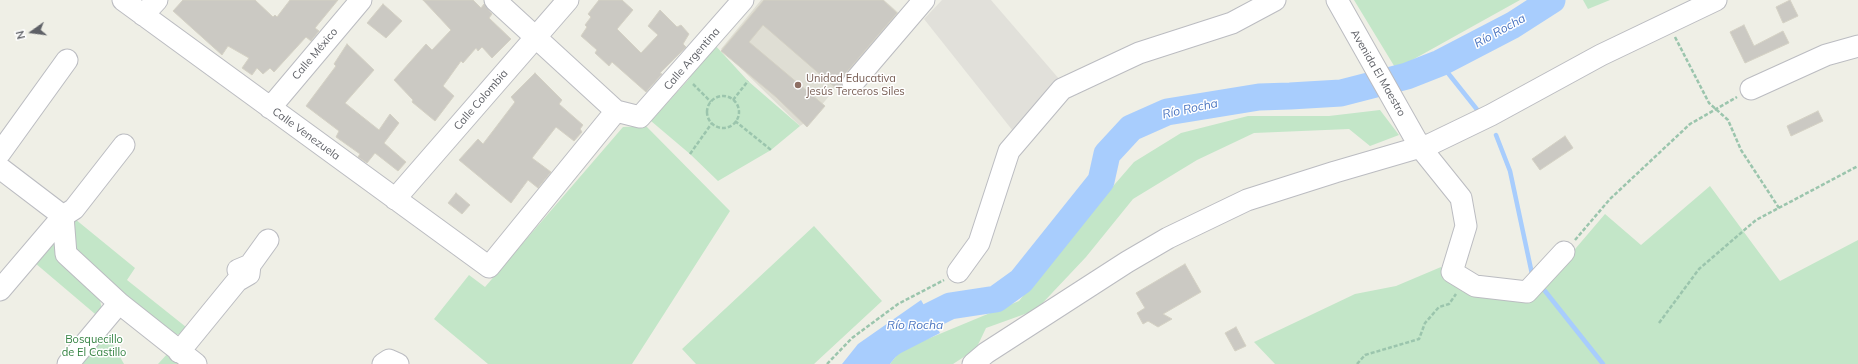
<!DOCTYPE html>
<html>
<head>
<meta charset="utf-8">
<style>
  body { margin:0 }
  #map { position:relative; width:1858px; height:364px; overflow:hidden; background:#efefe6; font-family:Mulish,sans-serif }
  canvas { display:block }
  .north { position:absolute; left:12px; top:12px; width:40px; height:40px; -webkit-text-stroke:3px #fff; paint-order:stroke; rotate:256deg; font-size:11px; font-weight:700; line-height:16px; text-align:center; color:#5e6066 }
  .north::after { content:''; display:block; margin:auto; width:14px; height:18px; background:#5e6066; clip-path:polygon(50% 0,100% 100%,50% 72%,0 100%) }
</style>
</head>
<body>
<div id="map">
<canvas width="1858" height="364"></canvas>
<div class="north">N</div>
</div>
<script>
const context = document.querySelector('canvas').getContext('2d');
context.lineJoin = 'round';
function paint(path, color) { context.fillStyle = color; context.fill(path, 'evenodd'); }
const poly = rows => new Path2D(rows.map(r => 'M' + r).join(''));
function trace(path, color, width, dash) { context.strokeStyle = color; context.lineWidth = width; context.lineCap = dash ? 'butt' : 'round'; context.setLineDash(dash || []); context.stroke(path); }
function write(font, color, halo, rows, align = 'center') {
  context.font = font + ' Mulish,sans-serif'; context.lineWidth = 3; context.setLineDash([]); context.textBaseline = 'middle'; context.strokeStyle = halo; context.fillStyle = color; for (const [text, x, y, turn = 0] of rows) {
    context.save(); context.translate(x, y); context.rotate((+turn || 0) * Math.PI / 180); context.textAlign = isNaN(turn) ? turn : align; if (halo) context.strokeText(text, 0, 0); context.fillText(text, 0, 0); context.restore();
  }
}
paint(poly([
  [942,0,991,0,1060,80,1013,131,924,19]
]), '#e1e0da');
paint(poly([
  [761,0,884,0,899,13,809,120,800,126,721,49]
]), '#dfded4');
paint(poly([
  [1354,0,1520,0,1396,69],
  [1583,0,1610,0,1588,9],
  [714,44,748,81,800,126,771,150,718,181,690,154,651,121,688,80],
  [1380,110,1399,135,1370,146,1349,129,1254,133,1197,160,1133,199,1086,257,1036,310,986,328,976,349,953,364,890,364,897,355,913,345,1019,301,1082,222,1134,162,1181,133,1248,116,1329,116],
  [646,126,730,211,632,364,488,364,434,319,469,275,485,287,623,127],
  [1710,186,1780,281,1858,240,1858,364,1275,364,1254,342,1355,294,1396,286,1441,267,1467,293,1529,303,1605,214,1641,245],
  [75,219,135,268,127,280,186,327,182,334,173,335,79,257,75,251,71,233],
  [814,226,882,301,814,364,696,364,682,349],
  [53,240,99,294,101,305,101,319,35,263],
  [105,330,124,364,58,364,86,331],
  [169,352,185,364,158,364]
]), '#c3e6c8');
paint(poly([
  [921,300,940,333,897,355,890,364,842,364,858,344]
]), '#a8cdfd');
trace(poly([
  [1440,63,1479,112],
  [1496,135,1510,171,1532,274],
  [1545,291,1603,364]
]), '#a8cdfd', 4.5);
trace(poly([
  [868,364,870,360,918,322,950,306,996,299,1021,281,1101,181,1107,154,1131,128,1167,112,1259,97,1290,96,1341,93,1407,76,1440,63,1513,25,1552,0]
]), '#a8cdfd', 27);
const building = poly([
  [183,0,255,0,273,17,275,15,277,17,290,0,338,0,315,28,319,31,311,41,306,37,274,72,270,68,263,74,257,68,252,75,242,68,249,58,228,46,222,55,173,11,183,0],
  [423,0,473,0,481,8,484,4,492,14,489,18,511,39,492,58,482,47,478,51,476,48,463,63,461,61,443,86,454,96,435,121,412,102,413,100,394,80,426,44,432,50,451,30,423,0],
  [599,0,622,0,633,10,617,29,641,53,658,35,648,26,660,10,677,27,681,25,689,34,683,44,686,47,660,73,662,74,646,92,612,62,609,66,595,53,597,50,581,36,587,27,585,25,591,17,588,14,599,0],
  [764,0,883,0,897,13,844,75,842,86,838,90,763,25,749,42,825,106,807,127,776,97,721,51,764,0],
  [1790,0,1798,16,1783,23,1776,7,1790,0],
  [383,4,402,21,386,38,367,23,383,4],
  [1744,25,1754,46,1783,31,1789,43,1745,63,1730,32,1744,25],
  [347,44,374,70,345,103,379,130,390,114,399,123,384,143,406,162,398,171,375,153,367,163,358,157,360,154,336,137,339,131,306,106,336,66,334,64,347,44],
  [535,73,562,100,559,104,583,125,580,129,582,132,574,141,556,127,532,158,551,172,538,188,528,180,511,203,459,160,478,139,483,144,515,102,511,97,535,73],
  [1818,111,1823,121,1791,136,1787,126,1818,111],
  [1565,136,1573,148,1540,170,1532,159,1565,136],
  [456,193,470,205,462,214,448,203,456,193],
  [1185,264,1201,292,1163,314,1172,319,1158,327,1148,321,1143,324,1137,313,1145,308,1136,293,1185,264],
  [1236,327,1246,346,1235,351,1225,333,1236,327]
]);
paint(building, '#cbc9c3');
trace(building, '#d4d1c4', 1);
const minor = poly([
  [123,0,489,267,616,111],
  [495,0,616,111,640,117,743,0],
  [1337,0,1420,147,1461,198,1466,226,1452,272,1475,286,1527,292,1564,252],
  [143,15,157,0],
  [853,83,924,0],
  [1751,89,1826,55,1858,46],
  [270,108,361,0],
  [0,153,67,60],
  [0,168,63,216,66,254,119,303,196,364],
  [395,199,568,0],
  [238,270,250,265,268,240],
  [958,272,979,243,1009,151,1062,89,1139,53,1232,23,1275,0],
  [0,290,63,216,74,209,124,145],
  [179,352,237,281,249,274,250,265],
  [68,364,119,303],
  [383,364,389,360,398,364],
  [973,364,986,353,1127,262,1168,238,1247,200,1335,172,1431,144,1491,115,1601,55,1716,0]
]);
trace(minor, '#bbbcc1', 23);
trace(poly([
  [1675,37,1709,103,1728,120,1741,150,1779,208],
  [693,84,711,102],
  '707 112a16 16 0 1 1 32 0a16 16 0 1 1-32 0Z',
  [733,100,748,81],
  [735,121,771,150],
  [690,154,712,123],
  [1575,240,1610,199,1690,124,1737,97],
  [1659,323,1699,269,1756,220,1858,166],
  [827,364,852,338,898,304,944,280],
  [1357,364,1365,355,1419,339,1425,323,1439,307,1449,304,1456,294]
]), '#9bc5ad', 2.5, [4, 2]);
trace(minor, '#fff', 21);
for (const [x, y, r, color] of [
  [798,85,4,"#8d6e63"]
]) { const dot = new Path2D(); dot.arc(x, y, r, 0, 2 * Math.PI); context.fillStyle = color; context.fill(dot); trace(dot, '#fff', 1.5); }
write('11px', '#5e6066', '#fff', [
  ["Calle México",315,54,-50],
  ["Calle Argentina",692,59,-49],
  ["Avenida El Maestro",1378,73,60],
  ["Calle Colombia",481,100,-49],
  ["Calle Venezuela",306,134,36]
]);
write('11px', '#785e54', '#fff', [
  ["Unidad Educativa",806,79],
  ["Jesús Terceros Siles",806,92]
], 'left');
write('11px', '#378444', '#fff', [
  ["Bosquecillo",94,340],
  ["de El Castillo",94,353]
]);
write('italic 12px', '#4a75c1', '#fff', [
  ["Río Rocha",1500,31,-29],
  ["Río Rocha",1190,109,-12],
  ["Río Rocha",915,325]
]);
</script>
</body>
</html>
